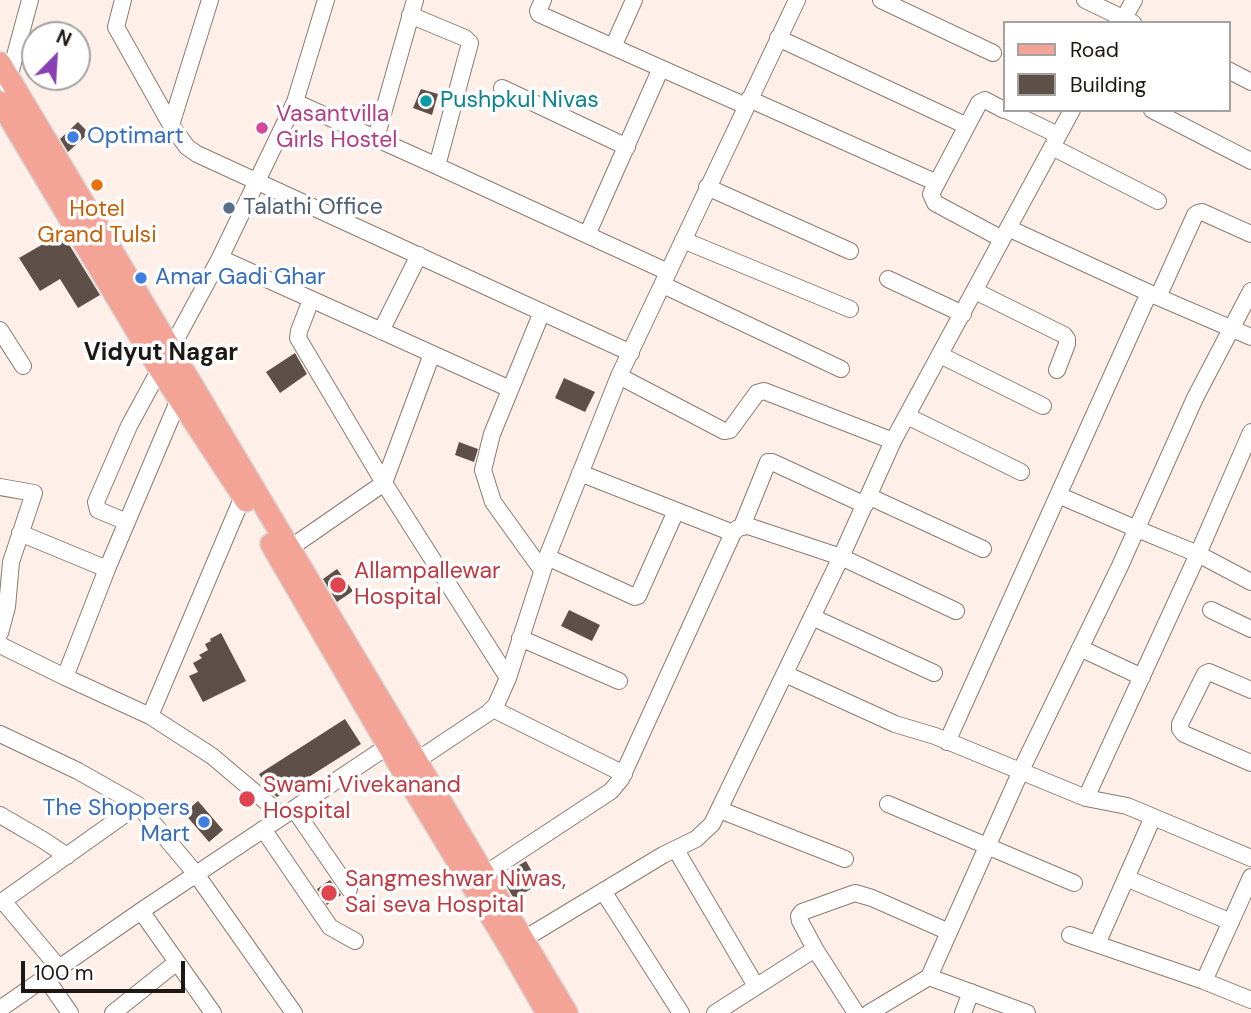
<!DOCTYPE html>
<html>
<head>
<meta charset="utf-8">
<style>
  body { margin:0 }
  #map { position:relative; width:1251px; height:1013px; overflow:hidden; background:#fef0e8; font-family:"DM Sans",sans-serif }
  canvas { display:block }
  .legend { position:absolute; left:1003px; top:21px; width:228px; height:91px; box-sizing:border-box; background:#fff; border:2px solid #a5a3a1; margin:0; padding:9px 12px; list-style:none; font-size:21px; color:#1e1815 }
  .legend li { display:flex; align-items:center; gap:14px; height:35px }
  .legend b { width:35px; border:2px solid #a5a3a1 }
  .north { position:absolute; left:21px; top:21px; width:70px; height:70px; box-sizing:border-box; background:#fff; border:2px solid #a5a3a1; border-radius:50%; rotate:24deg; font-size:19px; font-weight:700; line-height:28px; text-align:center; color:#1e1815 }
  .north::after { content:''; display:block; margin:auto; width:24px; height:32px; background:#8741b4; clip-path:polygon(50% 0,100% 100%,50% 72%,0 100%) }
  .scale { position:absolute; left:21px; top:961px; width:164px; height:32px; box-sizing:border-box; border:4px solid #1e1815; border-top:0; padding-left:9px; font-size:21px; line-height:24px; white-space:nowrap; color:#1e1815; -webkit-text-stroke:5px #fff; paint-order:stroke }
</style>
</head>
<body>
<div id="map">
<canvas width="1251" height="1013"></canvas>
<ul class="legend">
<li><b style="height:9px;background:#f4a397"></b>Road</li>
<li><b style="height:19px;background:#5e5049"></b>Building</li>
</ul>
<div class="north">N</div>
<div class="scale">100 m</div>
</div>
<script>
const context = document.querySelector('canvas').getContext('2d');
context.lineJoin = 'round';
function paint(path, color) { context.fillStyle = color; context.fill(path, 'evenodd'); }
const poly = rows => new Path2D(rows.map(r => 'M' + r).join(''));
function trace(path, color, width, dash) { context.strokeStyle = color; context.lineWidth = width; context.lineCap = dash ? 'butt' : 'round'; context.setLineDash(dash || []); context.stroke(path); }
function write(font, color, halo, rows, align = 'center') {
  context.font = font + ' "DM Sans",sans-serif'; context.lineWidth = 7; context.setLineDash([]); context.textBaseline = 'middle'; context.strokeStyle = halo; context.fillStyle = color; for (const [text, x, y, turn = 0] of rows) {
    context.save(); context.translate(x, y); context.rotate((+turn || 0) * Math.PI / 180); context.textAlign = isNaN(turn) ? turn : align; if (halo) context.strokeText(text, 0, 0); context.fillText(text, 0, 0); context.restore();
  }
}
paint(poly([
  [421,89,438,94,432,115,413,108],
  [78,122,89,133,68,152,60,139],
  [62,233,100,295,78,308,60,279,40,291,19,258],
  [295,353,307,374,280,393,266,372],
  [564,378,595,392,585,412,555,398],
  [459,442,478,449,474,462,455,455],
  [337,569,353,591,337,602,323,579],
  [569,610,600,625,592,641,561,626],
  [221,633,246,681,203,702,189,676,198,672,193,663,202,658,199,655,208,650,205,644,211,641,210,639],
  [345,719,361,744,277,797,269,790,259,774],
  [198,801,223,830,209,842,184,813],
  [526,861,539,884,514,899,501,876],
  [330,880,341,895,327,905,317,889]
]), '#5e5049');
const minor = poly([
  [123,0,116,27,171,125,187,147,197,154,631,353],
  [543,0,538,11,539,14,746,106],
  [881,0,993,53],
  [1085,0,1133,23],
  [410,15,465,38,470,43,437,166],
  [1121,23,1134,0],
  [778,38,967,126],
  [613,47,634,0],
  [1228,70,1251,82],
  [7,85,30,0],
  [502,88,627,147],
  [749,99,937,183],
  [295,102,437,166,668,272],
  [1006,110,1058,135],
  [1152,110,1251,161],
  [171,125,210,0],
  [376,138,415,0],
  [1052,147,1158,201],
  [707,187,850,251],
  [1008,228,1158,297,1251,337],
  [587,235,661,68],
  [1002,239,935,203,931,194,979,103,985,100,1004,110],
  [683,240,850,309],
  [220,258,510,389],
  [888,279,963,314],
  [663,285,841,369],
  [975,291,1064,335,1067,339,1067,344,1057,370],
  [1158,297,1195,215,1198,213,1202,212,1251,234],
  [311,300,299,331,298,338,384,483,508,678],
  [0,330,23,366],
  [381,331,419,255],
  [940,355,1043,406],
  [619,376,724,431,730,430,757,393,764,391,893,441],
  [907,416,1021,472],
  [580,473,733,533],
  [0,487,34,493,11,562,7,607,0,633],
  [1058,495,1137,529,1198,554,1251,582],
  [868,496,983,549],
  [127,522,98,510,96,502,129,426,220,258,295,102,326,0],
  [742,526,768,462,772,462,865,505],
  [20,533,107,569],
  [290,548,384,483,432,354],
  [547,557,635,597,638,596,676,511],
  [542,570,493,502,483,470,492,434,542,312],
  [1211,610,1251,629],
  [812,617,934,673],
  [520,638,619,681],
  [0,645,65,677,150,716,212,756,283,816],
  [1080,648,1142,677],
  [785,674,895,724,935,736,1086,798,1127,806,1251,858],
  [65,677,107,569,179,399],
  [1251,690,1209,672,1205,674,1180,724,1180,729,1184,734,1251,763],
  [493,709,624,774],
  [150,716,246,489],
  [0,734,78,771,138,805,196,874,294,1013],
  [947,742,1149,293],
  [407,767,488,713,496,705,508,678,547,557,619,376,797,0],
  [1086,798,1198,554,1251,432],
  [888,804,1074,883],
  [294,809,349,889],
  [720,810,845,859],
  [0,815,43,840,67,856],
  [263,829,330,927,355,941],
  [676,850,756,986],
  [485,874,611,791,621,779,733,533,738,528,748,526,841,557,956,611],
  [1126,878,1231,922],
  [603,891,681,1013],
  [3,901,59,968],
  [0,903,138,805],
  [141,911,213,1013],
  [1070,935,1204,981,1251,1000],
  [1097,944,1153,817],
  [514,945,663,855,696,839,712,824,841,557,893,441,1072,110],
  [45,977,70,1013],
  [929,977,1027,1013],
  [1204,981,1251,877],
  [0,1009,141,911,397,740],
  [113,1013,177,962],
  [715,1013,815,949],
  [856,1013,815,949,800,921,799,916,802,912,855,893,872,898,949,932],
  [869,1013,929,977,1024,764,1120,566,1195,398,1251,291],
  [963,1013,971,992]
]);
const major = poly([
  [0,63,567,1013],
  [0,102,160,370,246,501],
  [271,544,402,770,510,948,547,1013]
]);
trace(minor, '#8a7b72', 18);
trace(major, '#d6d5d5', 24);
trace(minor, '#fff', 16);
trace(major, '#f4a397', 21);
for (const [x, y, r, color] of [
  [426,101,7,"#0f9aa8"],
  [262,128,7,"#d1479c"],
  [73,137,7,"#3f7fe0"],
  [97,185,7,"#e8710a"],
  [229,208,7,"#5c6f8a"],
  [141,278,7,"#3f7fe0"],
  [338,585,9,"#e0444e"],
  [247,799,9,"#e0444e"],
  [204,822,7,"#3f7fe0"],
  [329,893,9,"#e0444e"]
]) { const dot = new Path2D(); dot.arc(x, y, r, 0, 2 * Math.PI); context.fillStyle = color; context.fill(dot); trace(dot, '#fff', 2.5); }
write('23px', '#0d838f', '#fff', [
  ["Pushpkul Nivas",440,101]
], 'left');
write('23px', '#b23c85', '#fff', [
  ["Vasantvilla",276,115],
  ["Girls Hostel",276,141]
], 'left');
write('23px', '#366cbe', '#fff', [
  ["Optimart",87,137],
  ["Amar Gadi Ghar",155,278],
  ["The Shoppers",190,809,"right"],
  ["Mart",190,835,"right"]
], 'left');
write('23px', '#4e5e75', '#fff', [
  ["Talathi Office",243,208]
], 'left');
write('23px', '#c56008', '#fff', [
  ["Hotel",97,210],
  ["Grand Tulsi",97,236]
]);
write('23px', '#be3a42', '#fff', [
  ["Allampallewar",354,572],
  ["Hospital",354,598],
  ["Swami Vivekanand",263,786],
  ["Hospital",263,812],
  ["Sangmeshwar Niwas,",345,880],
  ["Sai seva Hospital",345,906]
], 'left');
write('bold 24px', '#1e1815', '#fff', [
  ["Vidyut Nagar",161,354]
]);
</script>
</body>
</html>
